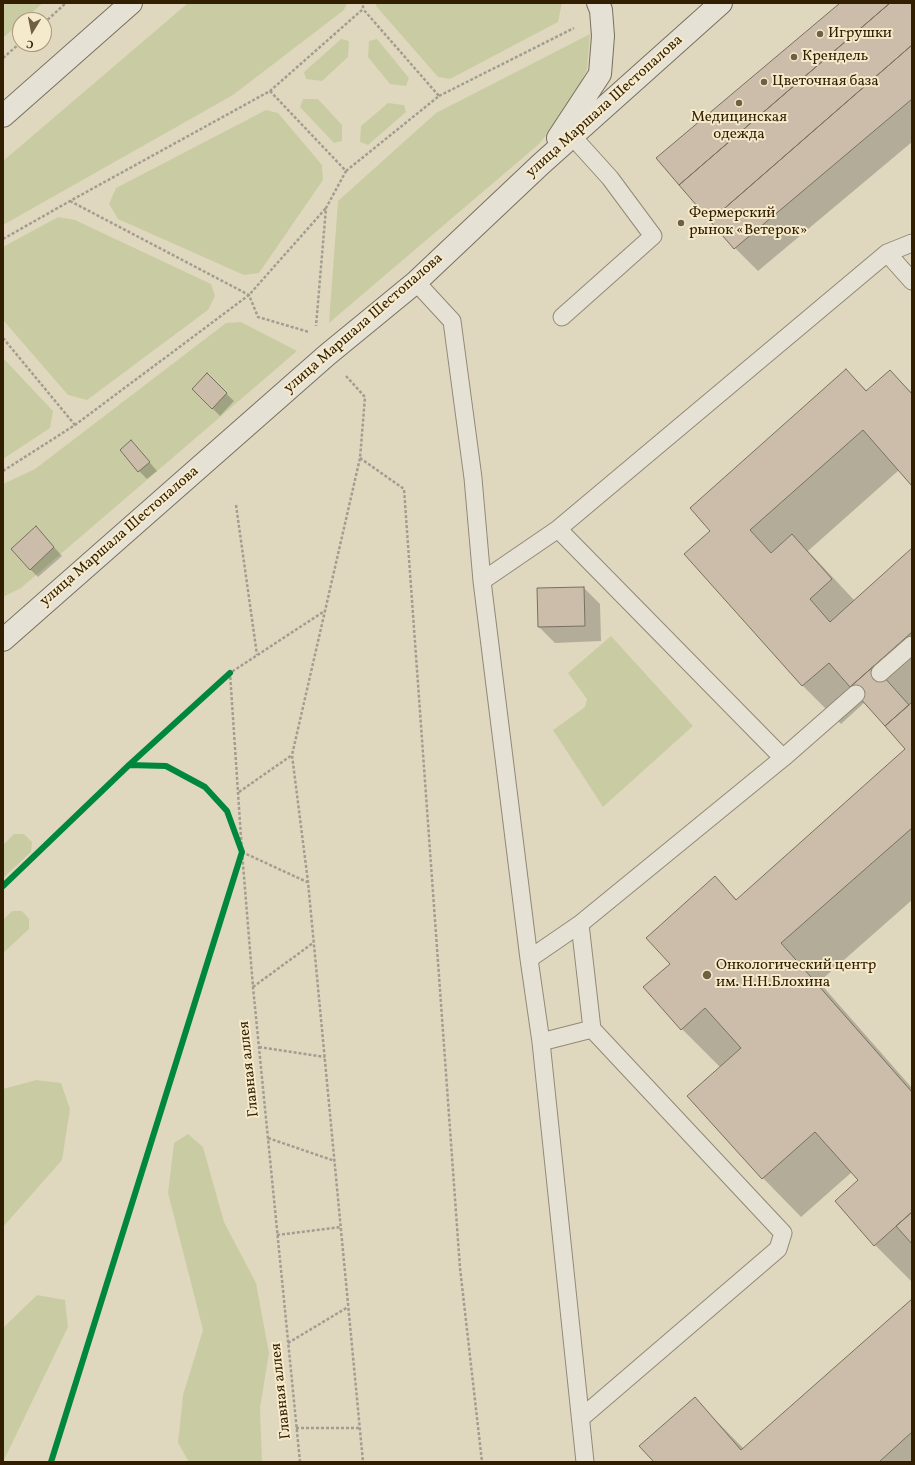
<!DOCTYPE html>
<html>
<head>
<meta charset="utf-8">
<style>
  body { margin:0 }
  #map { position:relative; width:915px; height:1465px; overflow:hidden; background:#e0d8be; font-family:Vollkorn,serif }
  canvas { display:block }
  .frame { position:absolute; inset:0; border:4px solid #321e01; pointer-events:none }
  .north { position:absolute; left:12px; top:12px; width:40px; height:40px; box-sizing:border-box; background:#f5eacb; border:1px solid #a7987a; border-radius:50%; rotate:190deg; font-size:11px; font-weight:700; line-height:16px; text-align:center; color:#321e01 }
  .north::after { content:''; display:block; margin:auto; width:14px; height:18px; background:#6f5f43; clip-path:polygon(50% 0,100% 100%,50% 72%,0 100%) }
</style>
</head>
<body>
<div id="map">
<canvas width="915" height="1465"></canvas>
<div class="frame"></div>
<div class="north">С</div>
</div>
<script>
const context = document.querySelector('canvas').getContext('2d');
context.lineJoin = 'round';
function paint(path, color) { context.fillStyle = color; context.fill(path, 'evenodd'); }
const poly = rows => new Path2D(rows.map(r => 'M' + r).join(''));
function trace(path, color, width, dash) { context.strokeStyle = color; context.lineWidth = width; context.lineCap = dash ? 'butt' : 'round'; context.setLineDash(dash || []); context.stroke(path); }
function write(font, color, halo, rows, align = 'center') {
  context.font = font + ' Vollkorn,serif'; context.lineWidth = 4; context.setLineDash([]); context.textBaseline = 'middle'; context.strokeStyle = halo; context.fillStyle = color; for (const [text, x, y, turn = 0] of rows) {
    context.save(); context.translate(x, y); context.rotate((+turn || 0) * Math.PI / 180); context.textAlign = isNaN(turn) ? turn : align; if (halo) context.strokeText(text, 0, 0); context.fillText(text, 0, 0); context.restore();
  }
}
paint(poly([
  [3,3,43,3,23,20,20,20,20,23,3,38],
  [188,3,347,3,344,10,233,95,3,225,3,161],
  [375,3,562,3,558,22,450,79,438,77,376,6],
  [590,34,587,70,568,108,539,144,329,323,338,201,436,113],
  [341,39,349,41,348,57,322,81,306,79,304,72],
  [377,39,409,78,406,86,390,84,368,57,369,41],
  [303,99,318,99,342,125,342,141,334,143,300,107],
  [388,103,404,105,406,112,368,145,360,142,361,126],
  [266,110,278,113,322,165,323,180,259,273,244,275,118,219,109,204,116,188],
  [58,217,75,220,211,284,215,296,208,310,87,400,68,395,3,320,3,247],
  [241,322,297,351,21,588,3,597,3,484,35,469,226,323],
  [3,358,53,411,50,428,3,459],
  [611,636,693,726,603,807,553,730,585,707,587,699,568,673],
  [14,834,24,834,32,842,31,852,3,878,3,845],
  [12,911,22,911,29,919,29,929,3,953,3,920],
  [36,1080,61,1083,70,1109,62,1160,3,1227,3,1089],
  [188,1134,203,1147,224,1222,256,1283,269,1353,260,1408,262,1462,189,1462,178,1443,183,1395,203,1330,168,1193,174,1143],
  [37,1295,65,1300,68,1327,3,1462,3,1328]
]), '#c9cca2');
paint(poly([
  [842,3,912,3,912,142,758,271,735,248],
  [846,371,867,391,890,371,912,393,912,484,899,470,808,551,855,601,912,550,912,900,819,982,912,1088,912,1282,875,1245,836,1202,860,1180,852,1172,801,1217,763,1178,689,1096,720,1067,682,1029,645,987,671,964,715,878,737,900,907,749,865,702,841,724,803,686,685,554,711,531],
  [207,375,234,401,220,416,193,389],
  [139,450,157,471,147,479,139,471],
  [44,536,62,556,38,577,30,569],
  [584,588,600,604,601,641,555,643,539,627],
  [912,1300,912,1462,655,1462,695,1399,744,1449]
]), '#0003');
const building = poly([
  [840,3,890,3,679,185,656,158,840,3],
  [890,3,912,3,912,45,710,221,679,185,890,3],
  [912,45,912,99,734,249,710,221,912,45],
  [846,369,866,391,890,370,912,394,912,486,863,430,750,530,771,553,792,534,832,579,810,599,830,622,912,548,912,632,850,687,829,663,802,686,684,554,710,531,690,508,846,369],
  [207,373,227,393,212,409,192,389,207,373],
  [131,440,150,462,138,472,120,450,131,440],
  [36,526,54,547,30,570,11,549,36,526],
  [584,587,585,626,538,627,537,588,584,587],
  [874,666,909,705,885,726,850,687,874,666],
  [912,702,912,828,781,943,912,1092,912,1212,874,1246,835,1201,858,1180,815,1132,762,1179,687,1096,741,1048,705,1008,681,1030,643,987,670,964,646,938,715,876,736,900,905,749,885,726,912,702],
  [912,1212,912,1244,896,1226,912,1212],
  [912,1299,912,1432,879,1462,654,1462,639,1446,695,1397,741,1450,912,1299]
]);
paint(building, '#cbbdaa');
trace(building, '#78705f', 1);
const service = poly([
  [887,253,912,243],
  [416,282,452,321,473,478,482,581,529,959,541,1042,585,1462],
  [562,317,653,236,610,178,572,136],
  [482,581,558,529],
  [880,673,912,645],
  [783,758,558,529,887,253,912,281],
  [529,959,580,924],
  [541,1042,592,1029],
  [581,1418,778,1249,783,1233,592,1029,580,924,783,758,856,694]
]);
const secondary = poly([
  [3,116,131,3],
  [558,138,600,74,603,36,601,10,598,3],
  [3,640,327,355,416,282,541,164,721,3]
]);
trace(service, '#918977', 19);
trace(secondary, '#78705f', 24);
trace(poly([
  [44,23,66,3],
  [3,58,20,43],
  [270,91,346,171,326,208,316,326],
  [439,96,574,28],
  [346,171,439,96,363,9],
  [70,201,249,295,258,317,309,332],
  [3,239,70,201,270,91,363,9,363,3],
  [3,338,75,425],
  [346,376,365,397,360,458,292,755,308,882,363,1462],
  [360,458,404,489,460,1268,482,1462],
  [3,471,75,425,249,295,326,208],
  [236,505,257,655],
  [239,792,292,755],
  [242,852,307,882],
  [253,987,313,943],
  [259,1047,325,1057],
  [268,1138,335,1161],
  [277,1235,341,1227],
  [288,1343,348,1307],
  [296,1428,360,1428],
  [300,1462,253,987,242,852,230,673,323,612]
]), '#a39d91', 2.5, [3, 2]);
trace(service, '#e6e1d5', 17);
trace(secondary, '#e6e1d5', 22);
trace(poly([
  [3,886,129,765,230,673],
  [51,1462,242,852,227,811,205,787,166,766,129,765]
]), '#00873e', 6);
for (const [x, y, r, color] of [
  [820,34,4,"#6f5f43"],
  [794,57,4,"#6f5f43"],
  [764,82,4,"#6f5f43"],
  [739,103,4,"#6f5f43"],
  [681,223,4,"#6f5f43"],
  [707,975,5,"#6f5f43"]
]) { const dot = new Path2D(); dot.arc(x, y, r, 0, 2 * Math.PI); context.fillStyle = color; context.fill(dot); trace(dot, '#f5eacb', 1.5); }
write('15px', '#321e01', '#f5eacb', [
  ["Игрушки",828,34],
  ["Крендель",802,57],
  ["Цветочная база",772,82],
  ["Медицинская",739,118,"center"],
  ["одежда",739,135,"center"],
  ["Фермерский",689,214],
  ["рынок «Ветерок»",689,231],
  ["Онкологический центр",716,966],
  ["им. Н.Н.Блохина",716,983]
], 'left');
write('15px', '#321e01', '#f5eacb', [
  ["улица Маршала Шестопалова",605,107,-42],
  ["улица Маршала Шестопалова",364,324,-41],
  ["улица Маршала Шестопалова",120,537,-41],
  ["Главная аллея",250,1069,-96],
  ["Главная аллея",282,1391,-96]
]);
</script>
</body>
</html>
